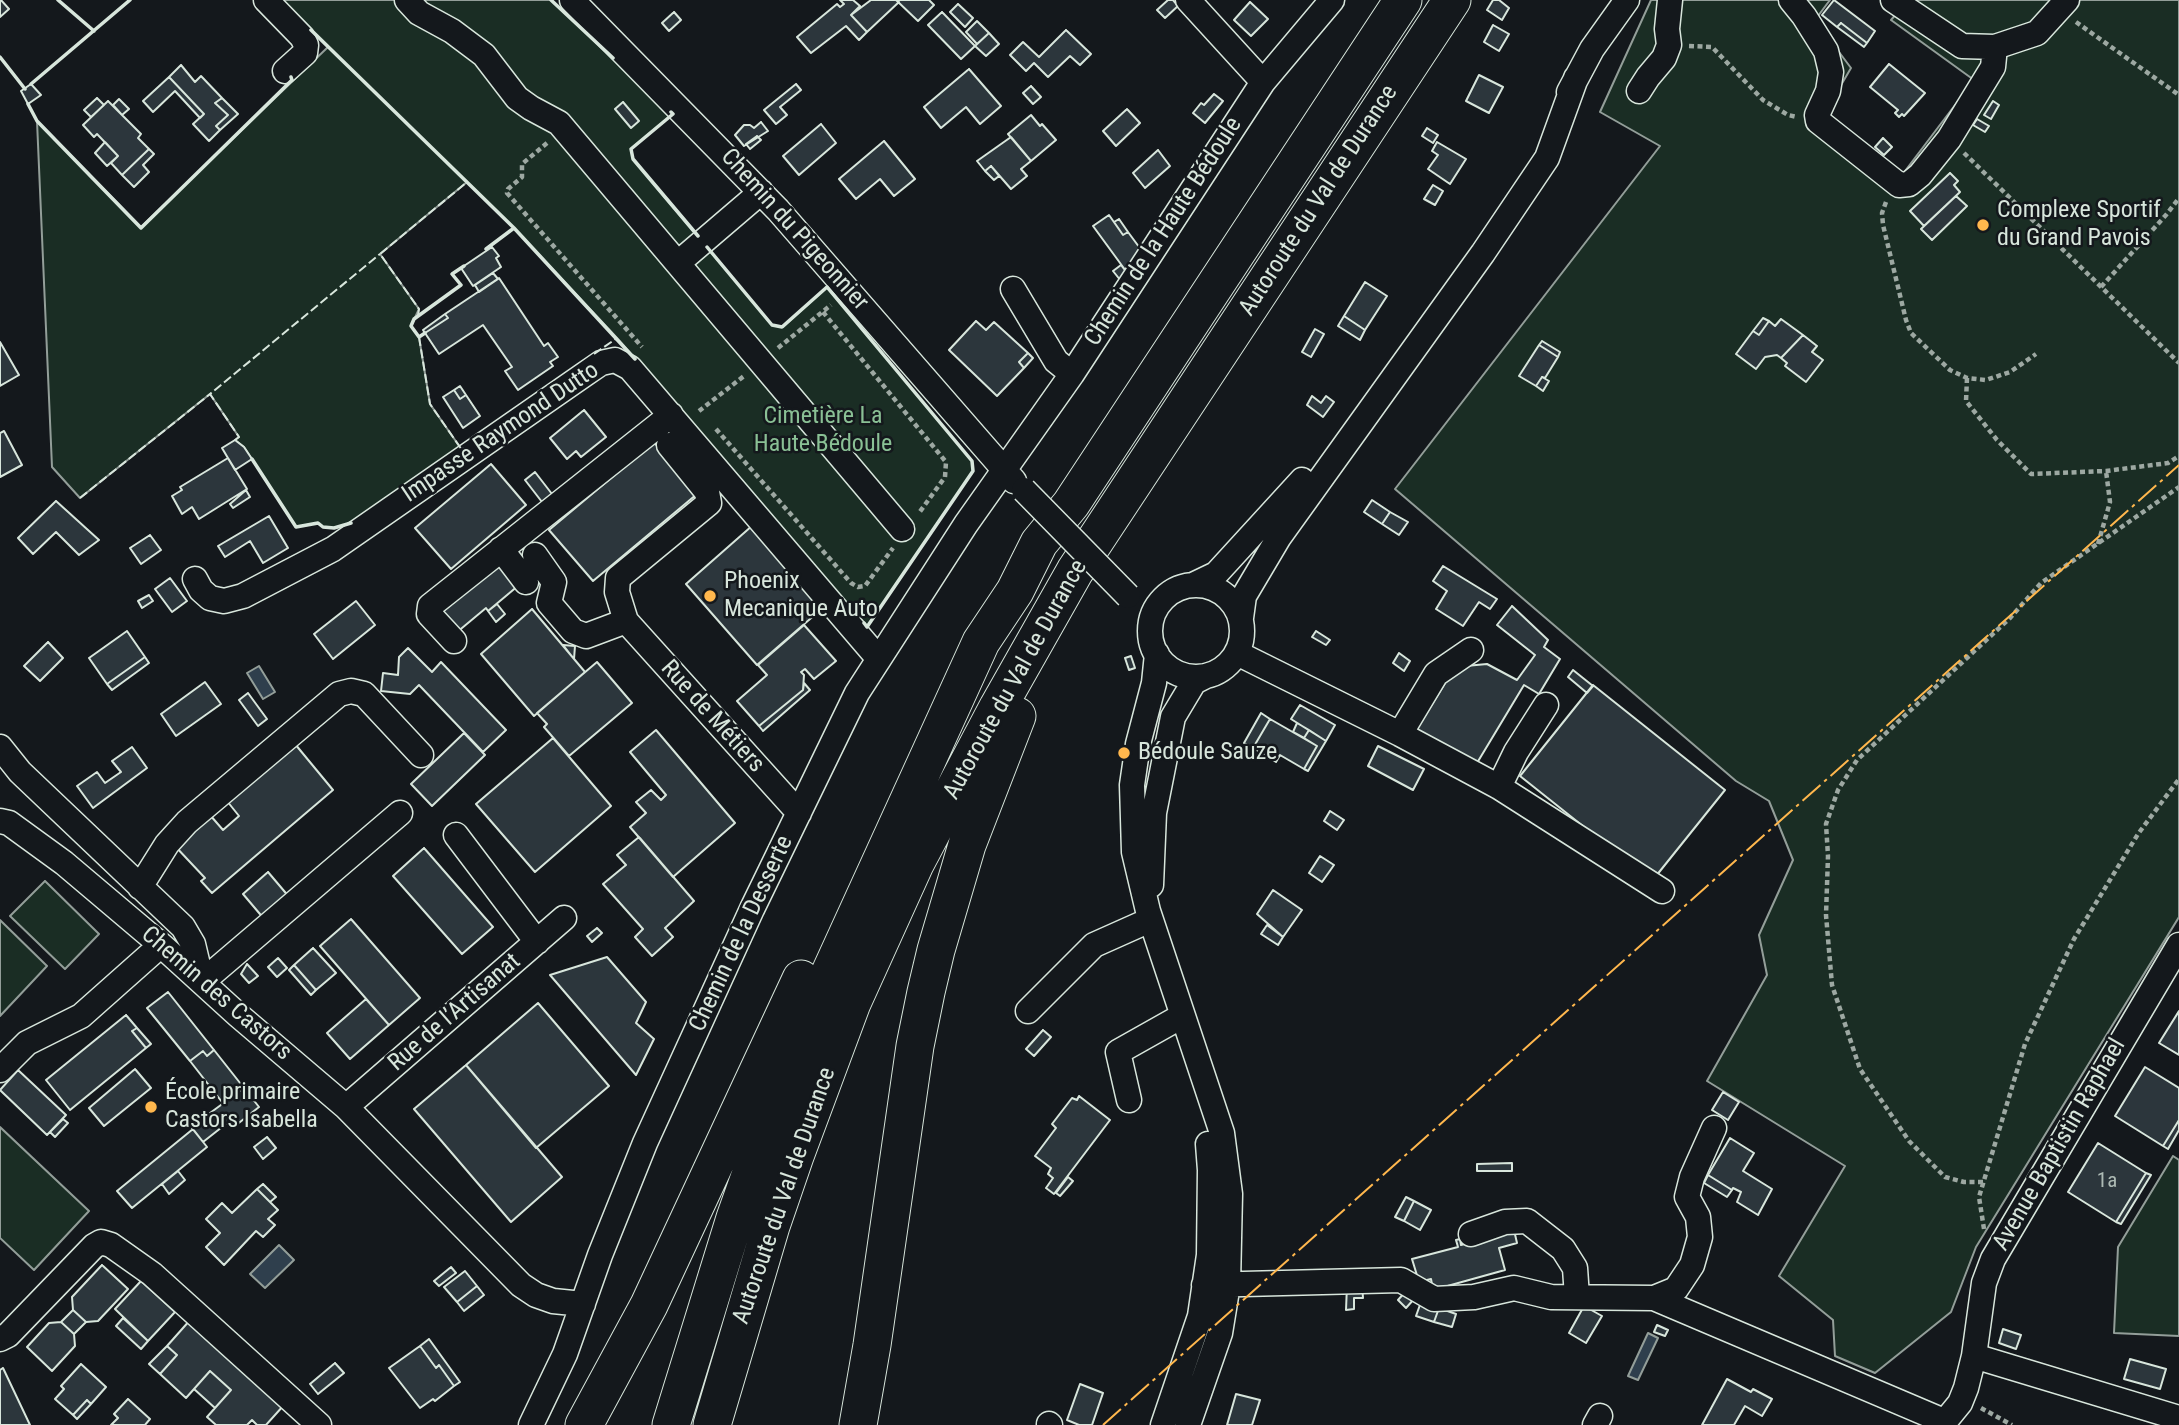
<!DOCTYPE html>
<html>
<head>
<meta charset="utf-8">
<style>
  body { margin:0 }
  canvas { display:block; background:#14181c }
</style>
</head>
<body>
<canvas width="2179" height="1425"></canvas>
<script>
const context = document.querySelector('canvas').getContext('2d');
context.lineJoin = 'round';
function paint(path, color) { context.fillStyle = color; context.fill(path, 'evenodd'); }
const poly = rows => new Path2D(rows.map(r => 'M' + r).join(''));
function trace(path, color, width, dash) { context.strokeStyle = color; context.lineWidth = width; context.lineCap = dash ? 'butt' : 'round'; context.setLineDash(dash || []); context.stroke(path); }
function write(font, color, halo, rows, align = 'center') {
  context.font = font + ' "Roboto Condensed",sans-serif'; context.lineWidth = 5; context.setLineDash([]); context.textBaseline = 'middle'; context.strokeStyle = halo; context.fillStyle = color; for (const [text, x, y, turn = 0] of rows) {
    context.save(); context.translate(x, y); context.rotate((+turn || 0) * Math.PI / 180); context.textAlign = isNaN(turn) ? turn : align; if (halo) context.strokeText(text, 0, 0); context.fillText(text, 0, 0); context.restore();
  }
}
const green = poly([
  [281,0,551,0,673,114,631,149,633,159,772,325,783,327,827,287,972,461,973,471,867,627,617,338,514,228,467,182,380,254,419,309,411,326,419,337,430,404,462,450,348,524,334,528,323,527,318,523,296,527,244,447,235,440,239,437,210,394,80,498,52,467,37,121,141,227,328,47,281,0],
  [1651,0,1830,0,1815,20,1851,68,1823,116,1902,175,1974,80,1891,20,1908,0,2179,0,2179,917,1976,1247,1951,1312,1875,1373,1835,1356,1833,1320,1779,1276,1845,1166,1707,1081,1767,975,1759,935,1793,860,1769,801,1736,781,1395,489,1660,146,1600,112,1651,0],
  [45,881,99,934,65,969,10,916,45,881],
  [0,920,47,966,0,1016,0,920],
  [0,1127,89,1211,34,1270,0,1238,0,1127],
  [2173,1156,2179,1160,2179,1336,2114,1333,2118,1247,2173,1156]
]);
paint(green, '#1a2d24');
trace(green, '#939e99', 2);
const water = poly([
  [259,666,275,692,263,699,247,673,259,666],
  [279,1245,294,1260,265,1288,250,1274,279,1245],
  [1648,1333,1658,1338,1638,1380,1628,1376,1648,1333]
]);
paint(water, '#2f3f4d');
trace(water, '#939e99', 2);
const building = poly([
  [1,0,9,9,0,17,0,1,1,0],
  [840,0,853,0,860,6,851,15,867,32,859,40,846,26,811,53,797,37,837,4,840,7,844,4,840,0],
  [871,0,896,0,899,2,867,32,851,15,871,0],
  [896,0,929,0,934,5,918,21,896,0],
  [1168,0,1173,0,1178,6,1165,18,1157,10,1168,0],
  [1493,0,1499,0,1509,8,1502,20,1487,10,1493,0],
  [1834,0,1875,31,1867,43,1841,23,1837,27,1822,15,1834,0],
  [1250,2,1268,19,1251,36,1234,20,1250,2],
  [958,4,973,18,965,27,950,12,958,4],
  [674,12,681,20,669,31,662,23,674,12],
  [942,12,975,46,961,59,928,25,942,12],
  [977,21,989,33,977,44,966,32,977,21],
  [1841,23,1867,43,1864,47,1837,27,1841,23],
  [1493,25,1509,34,1499,51,1484,42,1493,25],
  [1066,30,1091,54,1080,65,1070,56,1048,77,1034,63,1026,71,1010,55,1023,42,1039,57,1066,30],
  [989,33,999,44,986,56,975,46,989,33],
  [1889,64,1925,93,1904,116,1902,114,1899,117,1895,113,1898,110,1870,87,1889,64],
  [181,65,195,82,201,76,222,98,215,103,228,115,216,126,220,130,209,141,193,124,204,114,169,77,181,65],
  [969,69,1001,106,980,124,966,107,941,128,924,107,969,69],
  [1479,75,1503,87,1489,113,1466,101,1479,75],
  [169,77,204,114,200,118,175,91,153,112,143,101,169,77],
  [31,84,41,95,28,104,21,91,31,84],
  [796,84,801,90,780,107,787,115,776,124,764,110,796,84],
  [1031,86,1041,97,1033,104,1023,93,1031,86],
  [1214,94,1223,101,1205,123,1193,113,1201,103,1204,105,1214,94],
  [97,98,104,105,91,117,84,110,97,98],
  [222,98,238,114,220,130,216,126,228,115,215,103,222,98],
  [119,99,129,109,122,115,113,105,119,99],
  [108,101,141,134,138,138,149,149,122,175,111,163,118,156,97,134,94,137,83,125,108,101],
  [1993,101,1999,105,1991,119,1984,115,1993,101],
  [623,102,639,121,631,128,615,109,623,102],
  [1127,109,1140,123,1116,146,1103,131,1127,109],
  [1031,115,1040,126,1042,124,1056,140,1031,161,1008,134,1031,115],
  [1977,119,1989,126,1985,132,1973,125,1977,119],
  [761,122,768,131,744,146,735,135,744,125,750,125,754,128,761,122],
  [821,124,836,143,799,175,783,156,821,124],
  [1427,128,1438,135,1433,143,1422,136,1427,128],
  [757,136,761,140,750,149,746,144,757,136],
  [1011,137,1031,161,1021,169,1027,176,1011,189,991,166,985,171,977,161,1011,137],
  [1883,138,1892,147,1884,155,1875,147,1883,138],
  [884,141,915,179,894,196,880,179,856,199,839,179,884,141],
  [105,142,118,156,107,166,95,153,105,142],
  [1437,142,1466,159,1450,184,1428,169,1438,155,1432,151,1437,142],
  [149,149,154,154,143,165,149,172,134,187,122,175,149,149],
  [1158,150,1170,166,1145,188,1133,173,1158,150],
  [991,166,999,176,994,180,985,171,991,166],
  [1950,173,1958,181,1954,185,1960,192,1924,226,1910,211,1950,173],
  [1433,185,1443,191,1435,205,1424,199,1433,185],
  [1956,196,1967,206,1932,240,1921,229,1956,196],
  [1109,215,1123,235,1128,232,1145,255,1131,278,1093,226,1109,215],
  [1119,219,1128,232,1123,235,1114,222,1119,219],
  [492,247,499,256,496,258,501,267,473,286,461,268,492,247],
  [1121,265,1131,278,1121,281,1113,271,1121,265],
  [493,273,498,279,479,292,475,285,493,273],
  [499,278,544,346,548,343,558,357,550,362,553,366,518,390,505,371,512,367,483,325,439,354,425,333,448,318,445,314,499,278],
  [1365,282,1387,296,1365,330,1344,316,1365,282],
  [445,314,448,318,425,333,423,330,445,314],
  [1344,316,1365,330,1360,340,1338,326,1344,316],
  [1763,318,1769,321,1759,335,1753,331,1763,318],
  [1781,319,1803,335,1781,358,1777,355,1765,357,1756,369,1736,354,1753,331,1759,335,1769,321,1775,326,1781,319],
  [976,321,986,330,994,322,1028,353,1019,362,1024,368,997,396,949,350,976,321],
  [1315,329,1324,334,1311,357,1302,352,1315,329],
  [1803,335,1817,346,1812,352,1823,360,1806,382,1785,366,1787,363,1781,358,1803,335],
  [1542,341,1560,352,1558,357,1539,345,1542,341],
  [0,342,19,375,0,386,0,342],
  [1539,345,1558,357,1545,378,1542,377,1536,386,1519,376,1539,345],
  [1028,353,1033,358,1024,368,1019,362,1028,353],
  [1542,377,1549,381,1543,391,1536,386,1542,377],
  [460,386,466,395,460,399,454,390,460,386],
  [454,390,460,399,466,395,480,416,463,428,443,397,454,390],
  [1312,396,1321,403,1326,396,1334,402,1323,417,1307,405,1312,396],
  [584,410,606,437,581,457,576,451,567,459,550,438,584,410],
  [4,431,22,465,0,477,0,433,4,431],
  [235,440,244,447,252,459,235,470,222,448,235,440],
  [654,442,697,494,593,581,549,530,654,442],
  [228,458,247,489,199,519,192,507,182,514,172,496,182,490,180,487,228,458],
  [491,464,526,505,451,569,415,528,491,464],
  [535,472,552,494,542,502,525,480,535,472],
  [246,490,250,497,233,508,230,504,246,490],
  [1372,500,1390,512,1382,524,1364,512,1372,500],
  [56,501,99,540,79,555,56,532,33,554,18,538,56,501],
  [1390,512,1408,522,1399,535,1382,524,1390,512],
  [269,516,288,548,263,563,250,541,225,557,218,546,269,516],
  [753,525,825,606,757,665,686,584,753,525],
  [150,535,161,550,141,564,130,548,150,535],
  [500,563,519,585,488,611,486,608,456,633,440,614,500,563],
  [1443,566,1497,599,1490,609,1479,602,1463,626,1436,609,1447,591,1433,581,1443,566],
  [170,578,187,601,172,612,155,589,170,578],
  [149,595,153,601,142,608,138,601,149,595],
  [356,601,375,625,333,659,314,634,356,601],
  [497,604,505,614,496,622,488,611,497,604],
  [1512,606,1548,640,1544,647,1560,659,1539,694,1524,685,1477,763,1416,730,1455,667,1487,664,1517,680,1535,655,1497,625,1512,606],
  [532,609,585,672,534,716,481,654,532,609],
  [804,625,836,661,814,679,805,669,801,672,804,675,803,690,759,726,737,701,767,675,758,665,804,625],
  [127,631,145,657,107,684,89,658,127,631],
  [1316,631,1330,640,1326,645,1312,637,1316,631],
  [48,642,63,658,40,681,24,666,48,642],
  [563,645,575,646,574,659,563,645],
  [408,648,432,672,441,662,506,730,483,752,419,685,410,694,381,691,383,673,398,675,399,657,408,648],
  [1399,653,1410,661,1404,671,1393,663,1399,653],
  [1131,656,1135,668,1129,670,1125,658,1131,656],
  [145,657,149,663,112,690,107,684,145,657],
  [597,662,632,703,569,756,544,727,547,724,537,713,597,662],
  [1573,670,1593,686,1587,693,1568,677,1573,670],
  [205,682,221,704,176,736,161,714,205,682],
  [804,683,810,690,763,731,759,726,803,690,804,683],
  [1593,685,1725,790,1652,881,1520,776,1593,685],
  [248,693,267,719,258,726,239,700,248,693],
  [1300,705,1335,725,1326,741,1291,719,1300,705],
  [1261,713,1270,719,1253,748,1244,743,1261,713],
  [1270,719,1317,746,1304,769,1280,755,1276,762,1253,748,1270,719],
  [1297,723,1309,730,1304,738,1293,732,1297,723],
  [656,730,735,823,673,877,630,827,646,813,636,802,651,790,661,800,666,795,630,752,656,730],
  [1309,730,1326,741,1308,771,1304,769,1317,746,1304,738,1309,730],
  [464,733,485,755,432,806,411,784,464,733],
  [553,738,611,806,535,872,476,804,553,738],
  [295,744,333,790,212,893,201,881,205,878,174,845,210,815,223,830,239,816,227,801,295,744],
  [1378,746,1424,769,1413,790,1368,766,1378,746],
  [132,747,147,768,93,808,77,786,97,772,105,783,121,772,112,761,132,747],
  [1330,811,1344,820,1337,830,1324,821,1330,811],
  [639,837,694,901,665,928,673,937,652,956,635,937,643,929,603,884,626,865,617,855,639,837],
  [424,848,493,927,462,954,393,876,424,848],
  [1320,856,1334,865,1322,882,1309,873,1320,856],
  [268,872,290,898,265,920,243,894,268,872],
  [1273,890,1302,910,1283,937,1257,914,1273,890],
  [351,919,420,998,389,1025,320,946,351,919],
  [1267,925,1283,937,1278,945,1261,934,1267,925],
  [597,928,602,933,592,942,587,936,597,928],
  [313,948,336,973,316,990,294,965,313,948],
  [607,957,646,1002,636,1023,654,1039,636,1075,550,975,607,957],
  [278,958,287,968,277,977,268,967,278,958],
  [247,964,258,976,249,983,241,974,247,964],
  [294,965,316,990,311,995,289,970,294,965],
  [168,992,214,1050,207,1056,203,1051,190,1061,147,1008,168,992],
  [366,999,389,1025,350,1059,327,1033,366,999],
  [538,1003,609,1086,536,1148,466,1065,538,1003],
  [2179,1011,2179,1055,2159,1043,2179,1011],
  [126,1015,137,1028,132,1031,146,1048,70,1110,46,1080,126,1015],
  [137,1028,151,1044,146,1048,132,1031,137,1028],
  [1043,1030,1051,1037,1034,1056,1026,1049,1043,1030],
  [214,1050,244,1088,222,1102,190,1061,203,1051,207,1056,214,1050],
  [466,1065,562,1177,511,1222,414,1109,466,1065],
  [2145,1067,2179,1088,2179,1120,2163,1146,2115,1116,2145,1067],
  [135,1069,151,1088,104,1126,89,1108,135,1069],
  [18,1070,66,1115,47,1135,0,1090,18,1070],
  [244,1088,259,1107,235,1126,231,1120,203,1142,191,1127,244,1088],
  [1723,1092,1739,1102,1728,1120,1712,1110,1723,1092],
  [1079,1096,1110,1120,1054,1194,1046,1188,1053,1178,1048,1174,1051,1168,1035,1156,1056,1128,1052,1124,1072,1098,1077,1100,1079,1096],
  [63,1119,68,1123,55,1137,50,1132,63,1119],
  [2179,1120,2179,1130,2168,1149,2163,1146,2179,1120],
  [193,1129,207,1147,132,1208,117,1191,193,1129],
  [267,1137,276,1148,263,1159,254,1147,267,1137],
  [1730,1138,1754,1153,1743,1171,1772,1189,1758,1215,1737,1202,1741,1192,1733,1188,1732,1190,1708,1175,1730,1138],
  [2098,1143,2146,1173,2116,1222,2068,1192,2098,1143],
  [1512,1163,1512,1171,1477,1171,1477,1164,1512,1163],
  [178,1171,185,1180,169,1194,162,1184,178,1171],
  [2146,1173,2151,1175,2121,1224,2116,1222,2146,1173],
  [1708,1175,1732,1190,1727,1197,1704,1183,1708,1175],
  [1068,1177,1073,1181,1060,1196,1056,1193,1068,1177],
  [263,1184,276,1197,270,1202,257,1189,263,1184],
  [257,1189,278,1210,268,1219,275,1225,263,1237,256,1231,224,1265,206,1247,220,1233,206,1219,222,1203,232,1213,257,1189],
  [1406,1197,1414,1201,1404,1221,1395,1217,1406,1197],
  [1414,1201,1431,1210,1420,1230,1404,1221,1414,1201],
  [1514,1230,1517,1243,1499,1248,1505,1270,1433,1290,1431,1279,1419,1282,1412,1259,1458,1247,1456,1240,1460,1239,1461,1245,1514,1230],
  [102,1265,128,1289,98,1321,86,1322,73,1310,72,1297,102,1265],
  [451,1267,456,1273,439,1286,434,1281,451,1267],
  [465,1271,477,1286,457,1302,444,1287,465,1271],
  [141,1281,175,1312,148,1341,115,1309,141,1281],
  [1347,1285,1362,1285,1363,1298,1354,1298,1354,1309,1346,1310,1347,1285],
  [477,1286,484,1295,464,1311,457,1302,477,1286],
  [1406,1291,1414,1299,1406,1308,1398,1300,1406,1291],
  [1421,1302,1439,1308,1434,1322,1416,1316,1421,1302],
  [1584,1306,1602,1316,1586,1343,1569,1333,1584,1306],
  [1439,1308,1456,1314,1452,1327,1434,1322,1439,1308],
  [73,1310,86,1322,74,1334,61,1322,73,1310],
  [123,1318,148,1341,141,1349,116,1326,123,1318],
  [191,1319,284,1405,266,1425,257,1425,252,1420,247,1425,216,1425,207,1417,231,1390,210,1371,186,1398,160,1374,177,1355,167,1346,191,1319],
  [61,1322,74,1334,75,1346,52,1371,27,1347,49,1323,61,1322],
  [1657,1325,1668,1330,1665,1336,1654,1332,1657,1325],
  [2003,1329,2021,1335,2016,1349,1999,1343,2003,1329],
  [429,1339,460,1382,454,1386,439,1365,436,1368,420,1346,429,1339],
  [167,1346,177,1355,160,1374,149,1364,167,1346],
  [420,1346,436,1368,439,1365,454,1386,435,1401,433,1399,420,1408,389,1368,420,1346],
  [2130,1359,2166,1369,2160,1389,2124,1379,2130,1359],
  [335,1363,344,1373,318,1394,310,1384,335,1363],
  [81,1364,106,1387,91,1404,87,1400,73,1415,55,1399,64,1389,61,1386,81,1364],
  [3,1368,30,1425,0,1425,0,1370,3,1368],
  [210,1371,231,1390,215,1408,194,1389,210,1371],
  [1727,1379,1751,1392,1753,1389,1772,1399,1762,1416,1745,1406,1734,1425,1702,1425,1727,1379],
  [1080,1384,1103,1393,1092,1425,1079,1425,1067,1420,1080,1384],
  [1236,1394,1260,1400,1252,1425,1227,1425,1236,1394],
  [128,1399,150,1419,145,1425,111,1425,118,1418,114,1414,128,1399],
  [87,1400,91,1404,77,1419,73,1415,87,1400]
]);
paint(building, '#2c363c');
trace(building, '#d8e6dc', 2);
const minor = poly([
  [266,0,302,37,306,45,305,53,285,71],
  [407,0,419,13,452,31,484,55,517,98,531,108,559,123,902,529],
  [572,0,778,210,1014,481],
  [1188,0,1263,82],
  [1791,0,1804,16,1826,51,1831,72,1828,91,1817,115,1818,121,1899,185,1909,184,1920,175,1949,139,1993,67,1995,47],
  [1893,0,1962,46,1995,47,2037,33,2067,0],
  [1639,91,1648,77,1664,58,1669,45,1667,29,1670,0],
  [1569,92,1592,49,1627,0],
  [678,263,761,192],
  [1013,289,1056,361,1072,374],
  [669,445,707,492,709,503,618,578,617,592,626,621,799,813],
  [501,549,526,582],
  [535,555,554,582,549,603,573,631,586,636,626,621],
  [195,579,201,590,210,598,224,601,243,596,333,549,585,374,601,363,615,360,630,368,878,658],
  [1193,585,1216,574,1302,480],
  '1150 631a46 46 0 1 1 92 0a46 46 0 1 1-92 0Z',
  [1241,618,1244,596,1279,537,1483,253,1547,158,1576,78],
  [454,641,429,614,430,606,671,415],
  [1237,653,1400,734,1499,787,1662,891],
  [1157,654,1154,683,1138,744,1132,785,1134,852,1148,911,1222,1133,1230,1194,1228,1284,1220,1333,1188,1425],
  [1400,734,1436,674,1471,650],
  [0,747,20,772,183,927,193,944,202,982,400,813],
  [1499,787,1516,752,1546,705],
  [0,821,9,823,64,863,161,945,238,1015,346,1107,521,1285,536,1295,553,1301,583,1304],
  [456,835,537,942],
  [1151,885,1154,813,1173,717,1194,682,1206,676],
  [140,887,167,844,187,822,339,694,351,691,364,694,421,755],
  [1028,1011,1094,945,1150,920],
  [0,1070,27,1043,81,1016,161,945],
  [1129,1100,1118,1052,1182,1016],
  [346,1107,564,918],
  [1471,1234,1505,1222,1527,1221,1563,1249,1575,1268,1577,1297],
  [1204,1285,1401,1280,1434,1299,1474,1297,1514,1288,1551,1297,1654,1298,1946,1422],
  [1654,1298,1676,1289,1692,1265,1700,1237,1698,1217,1687,1197,1692,1177,1714,1128],
  [0,1339,8,1335,94,1246,101,1242,111,1245,152,1274,319,1425],
  [1974,1356,2179,1418],
  [1049,1424,1050,1425],
  [531,1425,565,1354,600,1255,645,1143,752,909,857,693,966,524,1072,374,1263,82,1332,0],
  [1163,1425,1200,1316,1209,1255,1210,1170,1208,1144],
  [1595,1425,1600,1416],
  [1942,1425,1960,1403,1966,1388,1974,1356,1984,1283,1993,1259,2179,945]
]);
const highway = poly([
  [584,1425,649,1305,801,979],
  [671,1425,735,1218,778,1097,818,999,981,642,1015,591,1039,543,1071,504,1403,0],
  [712,1425,771,1226,795,1156,852,1003,915,864,998,707,1075,571,1452,0],
  [858,1425,872,1345,915,1046,926,992,936,950,967,845,1017,716]
]);
trace(minor, '#d8e6dc', 27);
trace(highway, '#d8e6dc', 39);
trace(poly([
  [2076,22,2179,95],
  [1689,46,1712,47,1763,100,1788,115,1797,117],
  [547,143,522,164,522,177,508,189,507,193,642,347],
  [1964,153,2179,363],
  [1886,202,1882,213,1883,225,1906,320,1911,333,1950,370,1967,378,1986,380,2010,372,2036,354],
  [2101,287,2166,215,2179,198],
  [823,312,946,462,945,477,919,513],
  [778,348,831,305],
  [1967,378,1966,401,1997,440,2031,474,2106,471,2168,463,2179,456],
  [699,411,744,376],
  [716,429,851,583,858,587,865,586,893,548],
  [2098,544,2110,502,2106,471],
  [1983,1182,1964,1182,1945,1177,1909,1141,1860,1069,1832,985,1826,915,1828,856,1826,824,1838,790,1857,760,2010,618,2041,583,2179,487],
  [1984,1229,1979,1197,2025,1044,2074,939,2138,834,2179,779],
  [1981,1408,2012,1425]
]), '#9da8a2', 4.5, [5, 3.5]);
trace(minor, '#14181c', 24);
trace(highway, '#14181c', 37);
const minorBridge = poly([
  [1024,490,1128,596]
]);
trace(minorBridge, '#d8e6dc', 27, []);
trace(minorBridge, '#14181c', 24);
trace(poly([
  [418,316,419,309,380,254,467,182],
  [419,337,430,404,462,450,464,448],
  [594,354,617,338],
  [235,440,239,437,210,394,380,254],
  [80,498,210,394]
]), '#d8e6dc', 2, [9, 3.5]);
trace(poly([
  [58,0,94,31],
  [551,0,613,58],
  [311,30,514,228,635,359],
  [0,57,25,89],
  [31,84,130,0],
  [28,104,37,121,141,228,292,80,291,77],
  [671,112,673,114,631,149,633,159,698,236],
  [707,247,772,325,782,327,827,287,972,461,973,471,867,627,864,623],
  [486,249,514,228],
  [425,333,419,337,411,326,414,319,461,285,452,274,464,266],
  [252,459,296,527,318,523,323,527,334,528,351,523]
]), '#d8e6dc', 3.5);
trace(poly([
  [1103,1425,2179,465]
]), '#ffb74d', 2, [24, 5, 3.5, 5]);
for (const [x, y, r, color] of [
  [1983,225,7,"#ffb74d"],
  [710,596,7,"#ffb74d"],
  [1124,753,7,"#ffb74d"],
  [151,1107,7,"#ffb74d"]
]) { const dot = new Path2D(); dot.arc(x, y, r, 0, 2 * Math.PI); context.fillStyle = color; context.fill(dot); trace(dot, '#14181c', 2.5); }
write('21px', '#adbab4', null, [
  ["1a",2107,1182]
]);
write('24px', '#d8e6dc', '#14181c', [
  ["Autoroute du Val de Durance",1319,201,-57],
  ["Chemin du Pigeonnier",794,230,48],
  ["Chemin de la Haute Bédoule",1164,232,-57],
  ["Impasse Raymond Dutto",501,433,-34],
  ["Autoroute du Val de Durance",1016,680,-61],
  ["Rue de Métiers",712,717,48],
  ["Chemin de la Desserte",742,934,-65],
  ["Chemin des Castors",216,994,41],
  ["Rue de l’Artisanat",455,1013,-41],
  ["Avenue Baptistin Raphael",2060,1145,-60],
  ["Autoroute du Val de Durance",785,1196,-71]
]);
write('24px', '#d8e6dc', '#14181c', [
  ["Complexe Sportif",1997,211],
  ["du Grand Pavois",1997,239],
  ["Phoenix",724,582],
  ["Mecanique Auto",724,610],
  ["Bédoule Sauze",1138,753],
  ["École primaire",165,1093],
  ["Castors Isabella",165,1121]
], 'left');
write('24px', '#8ac095', '#14181c', [
  ["Cimetière La",823,417],
  ["Haute Bédoule",823,445]
]);
</script>
</body>
</html>
